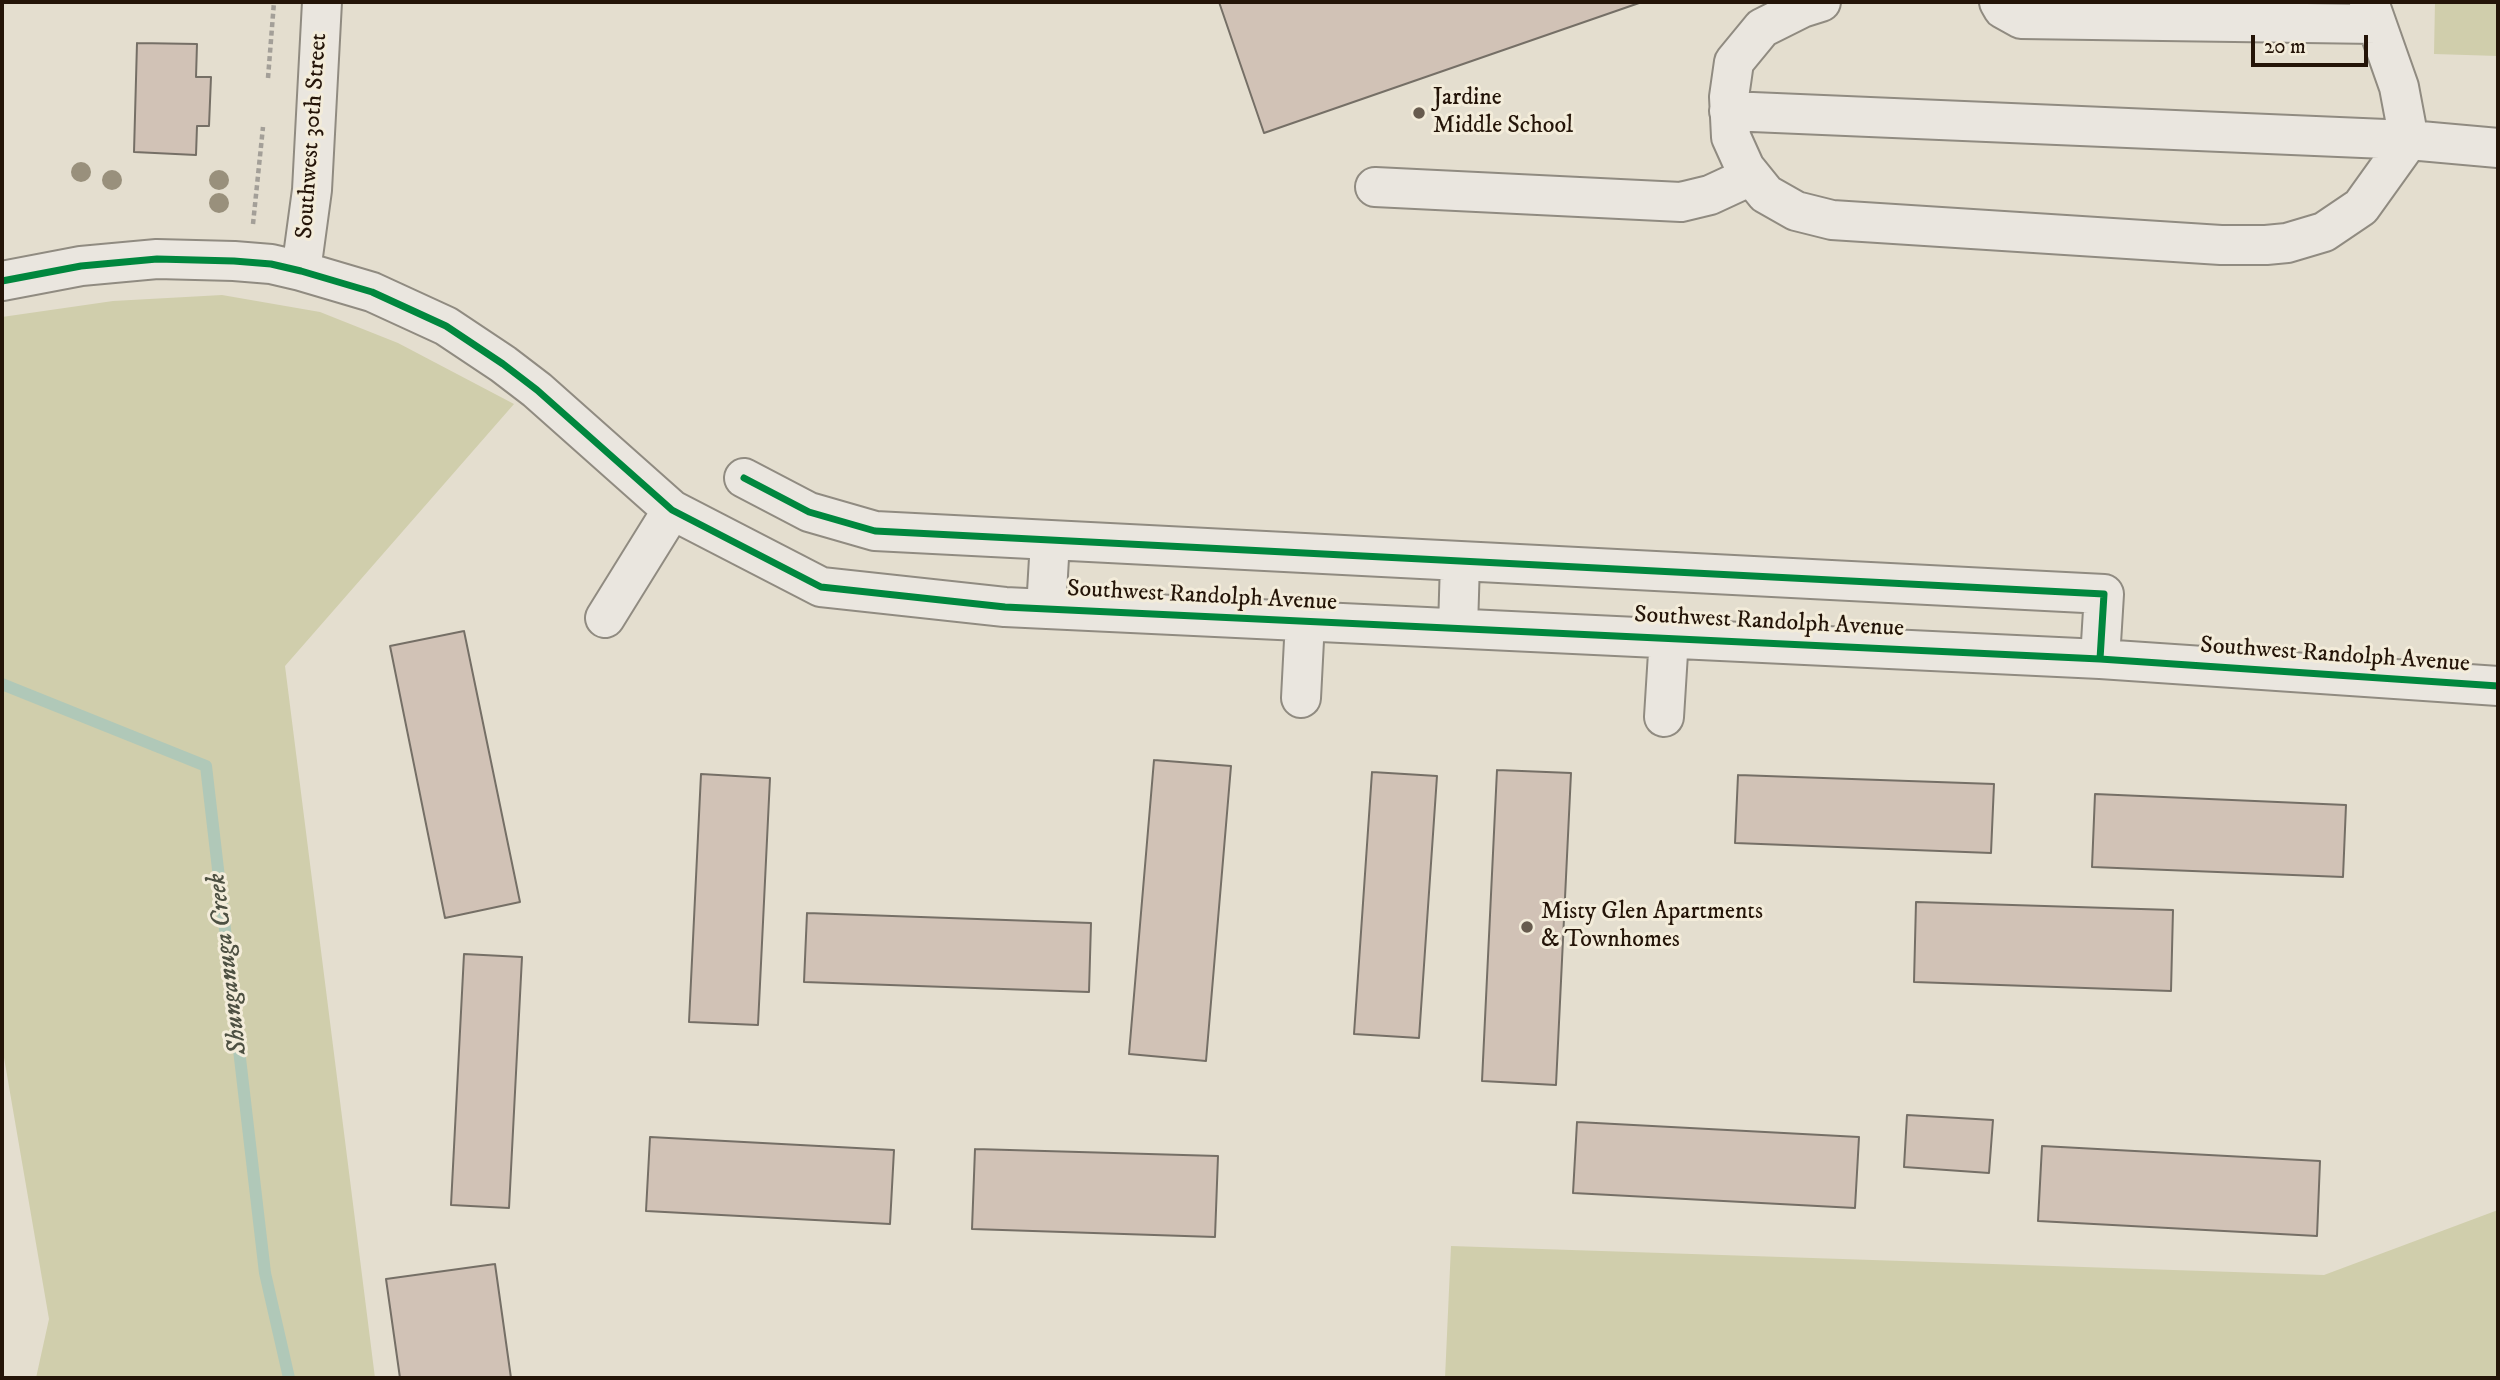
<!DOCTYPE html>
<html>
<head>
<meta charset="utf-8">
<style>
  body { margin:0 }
  #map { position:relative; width:2500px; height:1380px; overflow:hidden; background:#e4decf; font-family:"IM FELL DW Pica",serif }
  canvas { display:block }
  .frame { position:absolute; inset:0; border:4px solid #241408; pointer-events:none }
  .scale { position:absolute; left:2251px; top:35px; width:117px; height:32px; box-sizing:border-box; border:4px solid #241408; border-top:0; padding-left:9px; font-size:21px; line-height:24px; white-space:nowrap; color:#241408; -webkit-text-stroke:5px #f3ecda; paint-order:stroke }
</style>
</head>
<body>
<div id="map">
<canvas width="2500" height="1380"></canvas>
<div class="frame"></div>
<div class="scale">20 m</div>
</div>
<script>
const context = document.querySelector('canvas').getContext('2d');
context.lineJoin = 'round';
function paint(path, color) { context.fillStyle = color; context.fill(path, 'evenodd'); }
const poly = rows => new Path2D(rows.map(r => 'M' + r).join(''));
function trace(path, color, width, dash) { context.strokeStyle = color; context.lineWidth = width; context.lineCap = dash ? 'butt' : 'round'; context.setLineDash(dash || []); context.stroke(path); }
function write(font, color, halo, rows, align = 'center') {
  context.font = font + ' "IM FELL DW Pica",serif'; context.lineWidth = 6; context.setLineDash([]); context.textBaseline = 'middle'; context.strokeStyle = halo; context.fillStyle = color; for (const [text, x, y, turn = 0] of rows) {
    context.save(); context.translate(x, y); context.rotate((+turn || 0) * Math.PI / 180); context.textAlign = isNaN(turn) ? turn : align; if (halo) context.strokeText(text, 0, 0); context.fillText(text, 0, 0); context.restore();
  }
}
paint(poly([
  [2435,2,2498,2,2498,56,2434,54],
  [222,295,320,312,398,343,514,404,285,666,375,1378,36,1378,49,1319,2,1046,2,317,113,301],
  [2498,1210,2498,1378,1445,1378,1451,1246,2324,1275]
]), '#d0ceac');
trace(poly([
  [2,684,206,766,265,1273,289,1378]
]), '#b0c8b8', 12);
const building = poly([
  [1219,2,1642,2,1264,133,1219,2],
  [137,43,197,44,196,77,211,77,209,126,197,126,196,155,134,152,137,43],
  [464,631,520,902,445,918,390,646,464,631],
  [1154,760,1231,766,1206,1061,1129,1054,1154,760],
  [1497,770,1571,773,1556,1085,1482,1081,1497,770],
  [1372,772,1437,776,1419,1038,1354,1034,1372,772],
  [701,774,770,778,758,1025,689,1022,701,774],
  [1738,775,1994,784,1991,853,1735,843,1738,775],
  [2095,794,2346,805,2343,877,2092,867,2095,794],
  [1916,902,2173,910,2171,991,1914,982,1916,902],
  [807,913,1091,923,1089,992,804,982,807,913],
  [464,954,522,957,509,1208,451,1205,464,954],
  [1907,1115,1993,1120,1989,1173,1904,1167,1907,1115],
  [1577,1122,1859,1137,1855,1208,1573,1193,1577,1122],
  [650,1137,894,1150,890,1224,646,1211,650,1137],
  [2042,1146,2320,1161,2317,1236,2038,1221,2042,1146],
  [975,1149,1218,1156,1215,1237,972,1229,975,1149],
  [495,1264,511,1378,400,1378,386,1279,495,1264]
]);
paint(building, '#d1c2b6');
trace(building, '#756f66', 2);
const minor = poly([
  [1821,2,1802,8,1762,28,1734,62,1729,97,1731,137,1745,168,1766,194,1796,211,1832,220,2221,245,2266,245,2287,243,2324,232,2361,207,2409,140,2399,87,2369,2],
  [1999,2,2003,9,2021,19,2376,24],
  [1729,111,2409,140,2498,148],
  [1375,187,1681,202,1710,195,1751,176],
  [301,271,312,190,322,2],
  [2,281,81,266,157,259,234,261,271,264,301,271,372,292,446,326,503,364,537,390,672,510,821,587,1005,607,2100,659,2498,686],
  [744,478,809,512,875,531,2104,594,2100,659],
  [1046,609,1050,541],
  [605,618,672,510],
  [1458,628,1460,562],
  [1301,698,1305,621],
  [1664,717,1669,637]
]);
trace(minor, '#908b81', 42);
trace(poly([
  [268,78,274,2],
  [253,224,263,127]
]), '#a39f98', 4.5, [5, 3.5]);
trace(minor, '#eae6df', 38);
trace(poly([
  [2,281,81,266,157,259,234,261,271,264,301,271,372,292,446,326,503,364,537,390,672,510,821,587,1005,607,2100,659,2498,686],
  [744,478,809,512,875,531,2104,594,2100,659]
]), '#00873e', 7);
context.fillStyle = '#99907c';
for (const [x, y] of [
  [81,172],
  [112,180],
  [219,180],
  [219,203]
]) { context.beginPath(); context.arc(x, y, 10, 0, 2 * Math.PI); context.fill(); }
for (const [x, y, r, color] of [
  [1419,113,7,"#675b4e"],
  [1527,927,7,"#675b4e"]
]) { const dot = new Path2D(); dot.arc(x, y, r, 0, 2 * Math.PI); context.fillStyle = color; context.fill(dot); trace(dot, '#f3ecda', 2.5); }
write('24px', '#241408', '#f3ecda', [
  ["Jardine",1433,99],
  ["Middle School",1433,127],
  ["Misty Glen Apartments",1541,913],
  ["& Townhomes",1541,941]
], 'left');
write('24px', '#241408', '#f3ecda', [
  ["Southwest 30th Street",313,136,-86],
  ["Southwest Randolph Avenue",1202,597,3],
  ["Southwest Randolph Avenue",1769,623,3],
  ["Southwest Randolph Avenue",2335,656,4]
]);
write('italic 26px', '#4d5042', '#f3ecda', [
  ["Shunganuga Creek",229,964,-97]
]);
</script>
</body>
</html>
